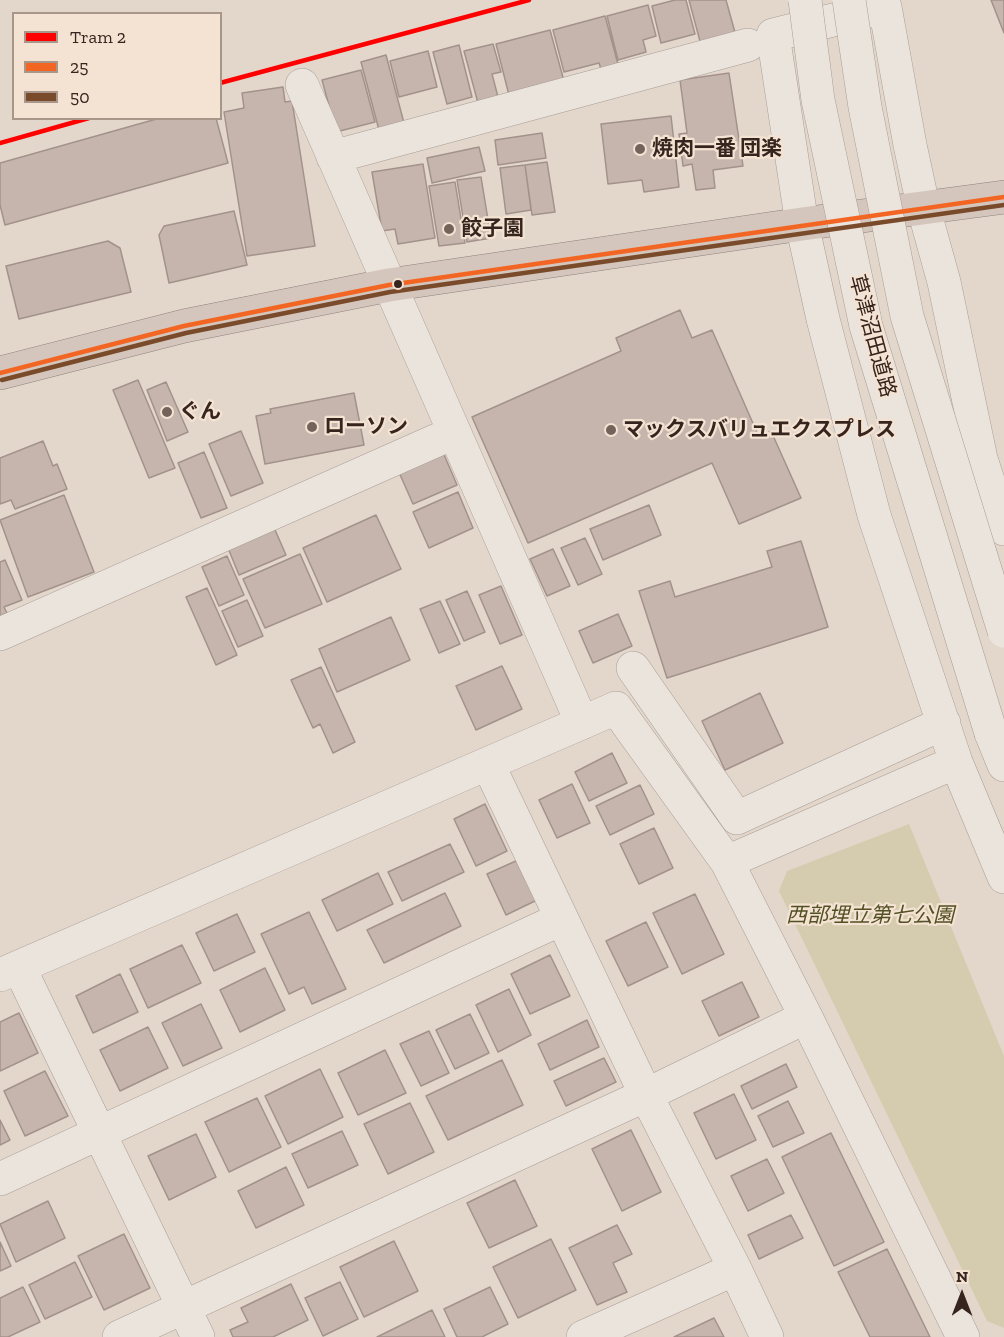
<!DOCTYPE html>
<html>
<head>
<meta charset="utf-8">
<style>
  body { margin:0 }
  #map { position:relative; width:1004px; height:1337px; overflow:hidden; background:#e3d7cc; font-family:"Zilla Slab",serif }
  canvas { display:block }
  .legend { position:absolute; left:12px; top:12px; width:210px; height:108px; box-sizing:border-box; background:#f4e2d2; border:2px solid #a8968a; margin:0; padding:8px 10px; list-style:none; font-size:18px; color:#36241e }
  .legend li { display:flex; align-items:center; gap:12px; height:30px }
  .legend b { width:30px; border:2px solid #a8968a }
  .north { position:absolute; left:932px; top:1265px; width:60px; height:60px; -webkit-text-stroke:4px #f4e2d2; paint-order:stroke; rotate:0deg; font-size:16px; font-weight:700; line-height:24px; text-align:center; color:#36241e }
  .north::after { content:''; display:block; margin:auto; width:21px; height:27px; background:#36241e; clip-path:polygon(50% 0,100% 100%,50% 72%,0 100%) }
</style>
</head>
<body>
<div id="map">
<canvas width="1004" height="1337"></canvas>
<ul class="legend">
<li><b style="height:8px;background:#f00"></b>Tram 2</li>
<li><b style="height:8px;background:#f26522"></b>25</li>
<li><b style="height:8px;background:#7a4b2a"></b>50</li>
</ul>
<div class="north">N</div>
</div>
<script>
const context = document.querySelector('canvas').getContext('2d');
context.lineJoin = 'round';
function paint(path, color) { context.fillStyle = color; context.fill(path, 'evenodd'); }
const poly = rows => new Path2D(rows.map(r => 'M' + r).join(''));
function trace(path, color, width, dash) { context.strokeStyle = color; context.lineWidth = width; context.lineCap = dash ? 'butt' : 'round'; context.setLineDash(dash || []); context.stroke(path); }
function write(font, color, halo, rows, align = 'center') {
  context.font = font + ' "Zilla Slab","Noto Sans JP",serif'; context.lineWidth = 4.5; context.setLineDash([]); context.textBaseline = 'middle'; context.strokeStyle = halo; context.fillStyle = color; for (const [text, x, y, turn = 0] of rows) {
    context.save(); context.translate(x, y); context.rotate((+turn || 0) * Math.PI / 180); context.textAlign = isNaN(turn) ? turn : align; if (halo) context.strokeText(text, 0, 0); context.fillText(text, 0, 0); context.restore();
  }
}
paint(poly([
  [909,824,1004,1056,1004,1328,987,1321,779,891,787,871]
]), '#d5ccaf');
const building = poly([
  [675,0,686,0,695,34,661,43,652,6,675,0],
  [689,0,726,0,736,36,701,45,689,0],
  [991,0,1004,0,1004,33,991,0],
  [648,5,656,36,643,40,646,52,618,60,607,16,648,5],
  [605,16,619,68,602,72,599,63,564,72,553,30,605,16],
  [550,30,564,81,509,95,496,44,550,30],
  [493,44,501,72,492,74,498,97,478,103,464,51,493,44],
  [459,45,472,97,447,104,433,52,459,45],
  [428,51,437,87,399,97,390,61,428,51],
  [386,55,404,123,379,130,361,62,386,55],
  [361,70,375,122,336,132,322,80,361,70],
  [729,73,743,166,713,170,715,188,696,190,692,164,683,166,679,134,687,133,680,80,729,73],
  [283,87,285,102,292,101,315,246,247,256,224,112,244,108,242,93,283,87],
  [671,116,679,187,644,192,642,180,608,184,601,124,671,116],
  [160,118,216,118,228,163,5,225,0,205,0,163,160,118],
  [542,133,546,158,498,165,495,140,542,133],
  [479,147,485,171,432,183,427,158,479,147],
  [547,162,555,212,532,215,525,165,547,162],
  [423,164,435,238,398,244,395,229,382,231,372,172,423,164],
  [525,165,531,210,506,214,500,168,525,165],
  [481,177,491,238,467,242,457,180,481,177],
  [455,182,465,243,439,246,429,186,455,182],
  [234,211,247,265,169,283,159,235,164,226,234,211],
  [108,241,120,248,131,292,19,319,6,266,108,241],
  [680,310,692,338,712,330,759,437,771,431,801,498,739,524,712,463,528,543,472,417,621,351,616,338,680,310],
  [138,380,175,468,149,478,113,390,138,380],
  [166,382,188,432,167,441,147,390,166,382],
  [354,393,364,445,265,464,256,416,271,413,270,409,354,393],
  [241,431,263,483,231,496,209,444,241,431],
  [43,441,53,466,57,464,67,489,15,509,11,500,0,504,0,458,43,441],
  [442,450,457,485,413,504,398,470,442,450],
  [204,452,227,508,201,518,178,463,204,452],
  [458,492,473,528,429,548,413,512,458,492],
  [64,495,94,572,28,597,0,520,64,495],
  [649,505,661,535,603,560,590,529,649,505],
  [376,515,401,569,327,602,303,548,376,515],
  [272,523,286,555,239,575,226,543,272,523],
  [585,538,602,574,578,585,561,548,585,538],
  [801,541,828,627,667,678,639,591,670,581,675,597,772,567,767,551,801,541],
  [553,549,570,586,547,596,530,559,553,549],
  [300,554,322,604,265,628,243,579,300,554],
  [227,556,244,595,219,606,202,567,227,556],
  [5,560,22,600,4,607,7,613,0,616,0,562,5,560],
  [501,586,522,635,500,644,479,595,501,586],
  [207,588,237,655,216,665,186,597,207,588],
  [467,591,485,632,464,641,446,600,467,591],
  [247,600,263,636,238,647,222,611,247,600],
  [440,601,460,644,439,653,420,609,440,601],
  [618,614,632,646,593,663,579,631,618,614],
  [391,617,410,660,337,692,319,649,391,617],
  [502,666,522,709,476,730,456,686,502,666],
  [321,667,355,742,333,753,320,724,313,728,291,680,321,667],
  [760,693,783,743,725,770,702,721,760,693],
  [612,753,627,783,589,801,575,772,612,753],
  [572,784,590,823,557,838,539,800,572,784],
  [640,785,654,814,610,835,596,806,640,785],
  [485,804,507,851,476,866,454,819,485,804],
  [654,828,673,868,639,884,620,844,654,828],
  [450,844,464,872,402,901,388,872,450,844],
  [518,860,537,900,506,915,487,874,518,860],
  [378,873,393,904,337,931,322,900,378,873],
  [445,893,461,926,384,963,367,930,445,893],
  [695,894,724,954,682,974,653,913,695,894],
  [309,912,346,989,312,1004,304,987,289,994,261,934,309,912],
  [237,914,255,952,214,971,196,933,237,914],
  [646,922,668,967,628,986,606,941,646,922],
  [182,945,201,983,148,1008,130,969,182,945],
  [550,955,570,996,530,1014,511,974,550,955],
  [265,968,285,1010,240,1032,220,990,265,968],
  [120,974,138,1012,93,1033,76,996,120,974],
  [742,982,759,1017,719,1036,702,1001,742,982],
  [509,989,531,1035,498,1052,476,1005,509,989],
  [201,1004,222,1048,183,1066,162,1023,201,1004],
  [19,1013,38,1053,0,1071,0,1022,19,1013],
  [470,1014,489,1053,455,1069,436,1030,470,1014],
  [587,1020,599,1047,550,1070,538,1044,587,1020],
  [148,1027,168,1068,120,1091,100,1050,148,1027],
  [429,1031,449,1073,421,1086,400,1044,429,1031],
  [385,1050,406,1093,358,1115,338,1073,385,1050],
  [604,1058,616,1082,566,1106,554,1081,604,1058],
  [502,1060,523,1105,448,1140,426,1096,502,1060],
  [786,1064,797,1087,752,1109,741,1086,786,1064],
  [320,1069,343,1117,288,1144,265,1096,320,1069],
  [45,1071,68,1116,25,1136,4,1091,45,1071],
  [734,1094,756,1140,716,1159,694,1113,734,1094],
  [257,1098,281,1147,229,1172,205,1122,257,1098],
  [788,1101,804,1133,773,1147,758,1116,788,1101],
  [410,1103,434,1152,388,1174,364,1124,410,1103],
  [0,1120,10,1140,0,1145,0,1120],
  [631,1130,661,1192,622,1211,592,1149,631,1130],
  [342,1131,358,1165,308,1188,292,1154,342,1131],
  [831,1133,884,1242,834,1266,782,1157,831,1133],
  [196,1134,216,1177,169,1200,148,1156,196,1134],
  [767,1159,784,1193,748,1211,731,1176,767,1159],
  [286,1167,304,1205,256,1228,238,1191,286,1167],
  [515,1180,537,1226,489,1248,467,1203,515,1180],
  [48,1201,65,1238,16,1262,0,1224,48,1201],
  [791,1215,803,1238,759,1259,748,1235,791,1215],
  [617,1225,632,1254,613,1263,627,1292,597,1305,569,1248,617,1225],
  [124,1234,150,1288,104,1310,78,1256,124,1234],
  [551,1239,576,1290,518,1318,493,1267,551,1239],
  [394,1241,418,1291,364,1317,340,1267,394,1241],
  [0,1242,11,1266,0,1271,0,1242],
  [887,1249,930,1337,870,1337,838,1272,887,1249],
  [75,1262,92,1297,45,1319,29,1285,75,1262],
  [340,1282,358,1319,323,1336,305,1298,340,1282],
  [291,1284,308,1320,273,1337,233,1337,230,1330,248,1322,241,1308,291,1284],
  [23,1287,40,1322,8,1337,0,1337,0,1298,23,1287],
  [490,1287,508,1324,482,1337,457,1337,444,1309,490,1287],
  [432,1310,445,1337,377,1337,432,1310],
  [714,1318,724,1337,674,1337,714,1318]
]);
paint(building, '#c6b5ad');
trace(building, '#a3928b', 1.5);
const minor = poly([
  [302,85,582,723],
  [333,157,748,45],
  [1004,529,981,459,944,282,924,210,910,145,885,7,773,35,802,224,823,319,874,515,956,762,1004,877],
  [0,634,453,433],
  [633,668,737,818,944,723],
  [991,733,1004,765],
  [488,764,646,1095,735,1269,767,1337],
  [727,862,956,762],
  [19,967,198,1337],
  [0,975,616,708,727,862,806,1017,963,1337],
  [0,1179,561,919],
  [119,1337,646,1095,806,1017],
  [583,1337,735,1269]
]);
const highway = poly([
  [0,373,184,326,389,285,802,224,1004,197]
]);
trace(minor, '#a89d95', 34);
trace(highway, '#8d827c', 34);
trace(minor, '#ebe4dd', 33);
trace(highway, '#d5c6bd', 33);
const minorBridge = poly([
  [805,0,818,100,866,326,991,733],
  [849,0,865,107,907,316,1004,631]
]);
trace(minorBridge, '#a89d95', 34, []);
trace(minorBridge, '#ebe4dd', 33);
trace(poly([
  [0,373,184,326,389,285,1004,197]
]), '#f26522', 4.5);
trace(poly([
  [2,380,186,333,390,292,1004,205]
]), '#7a4b2a', 4.5);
trace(poly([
  [220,83,529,0],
  [0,143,89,118]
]), '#f00', 4.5);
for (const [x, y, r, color] of [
  [640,149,6,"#73635b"],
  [449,229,6,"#73635b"],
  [398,284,5,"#36241e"],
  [167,412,6,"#73635b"],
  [312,427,6,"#73635b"],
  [611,430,6,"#73635b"]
]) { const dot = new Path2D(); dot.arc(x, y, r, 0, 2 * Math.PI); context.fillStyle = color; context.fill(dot); trace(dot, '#f4e2d2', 2); }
write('bold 21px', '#36241e', '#f4e2d2', [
  ["焼肉一番 団楽",652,149],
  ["餃子園",461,229],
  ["ぐん",179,412],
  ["ローソン",324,427],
  ["マックスバリュエクスプレス",623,430]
], 'left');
write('21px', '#36241e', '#f4e2d2', [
  ["草津沼田道路",872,336,75]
]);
write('italic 21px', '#515125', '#f4e2d2', [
  ["西部埋立第七公園",870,916]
]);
</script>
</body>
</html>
